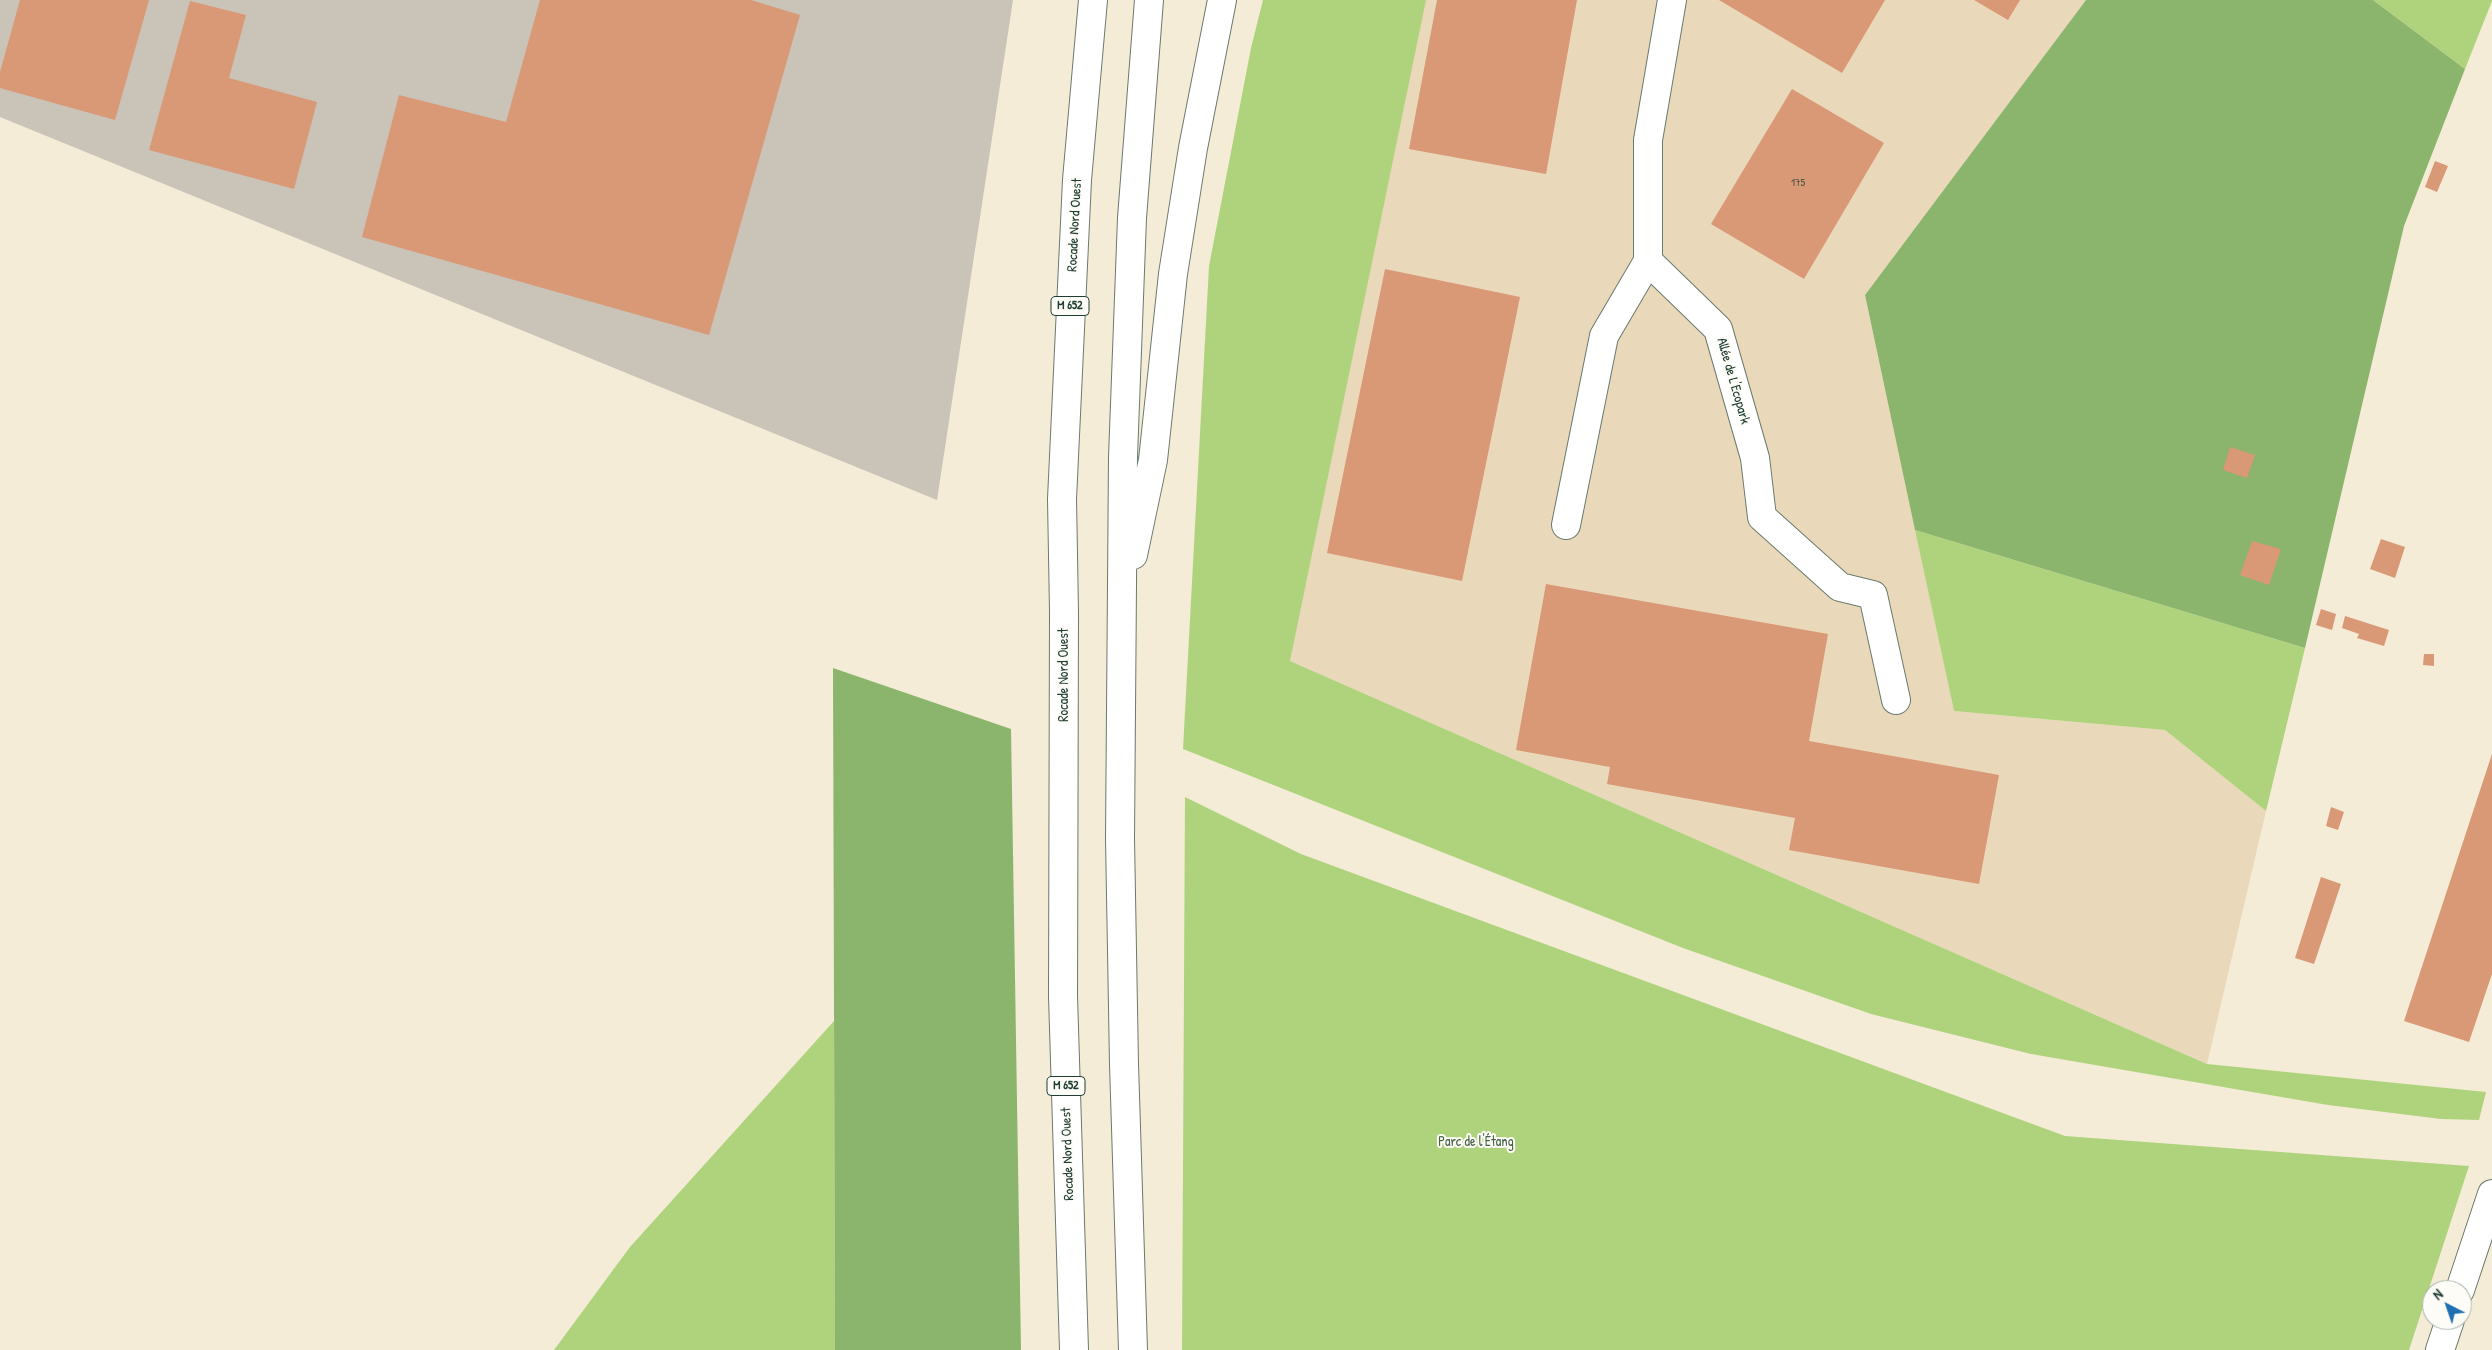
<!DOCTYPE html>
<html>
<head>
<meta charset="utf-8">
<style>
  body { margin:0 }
  #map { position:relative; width:2492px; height:1350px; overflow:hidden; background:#f4ecd7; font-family:"Patrick Hand",sans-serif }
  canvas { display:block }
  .north { position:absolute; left:2422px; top:1280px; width:50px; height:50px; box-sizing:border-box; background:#fdfcf7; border:1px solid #a4b0a9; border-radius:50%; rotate:319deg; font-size:14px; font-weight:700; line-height:20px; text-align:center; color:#1f3d34 }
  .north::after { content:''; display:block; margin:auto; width:18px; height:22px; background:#1f6fb2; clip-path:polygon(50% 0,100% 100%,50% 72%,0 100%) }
</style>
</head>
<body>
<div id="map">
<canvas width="2492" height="1350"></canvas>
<div class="north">N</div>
</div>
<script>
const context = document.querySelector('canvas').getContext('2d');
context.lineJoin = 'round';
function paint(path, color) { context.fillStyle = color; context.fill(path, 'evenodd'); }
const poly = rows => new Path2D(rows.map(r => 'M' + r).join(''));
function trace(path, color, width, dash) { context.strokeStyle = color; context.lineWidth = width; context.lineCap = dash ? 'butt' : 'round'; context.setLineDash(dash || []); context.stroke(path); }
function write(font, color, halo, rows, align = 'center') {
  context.font = font + ' "Patrick Hand",sans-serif'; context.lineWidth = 4; context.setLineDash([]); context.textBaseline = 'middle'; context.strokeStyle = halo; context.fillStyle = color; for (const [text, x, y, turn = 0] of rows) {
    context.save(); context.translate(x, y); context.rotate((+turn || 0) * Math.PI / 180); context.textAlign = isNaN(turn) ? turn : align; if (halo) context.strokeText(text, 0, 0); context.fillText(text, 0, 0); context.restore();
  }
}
paint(poly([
  [1421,0,2086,0,1865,295,1954,711,2165,730,2266,811,2207,1064,1290,661,1371,226]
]), '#ead8ba');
paint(poly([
  [0,0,1013,0,937,500,0,117]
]), '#cac3b8');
paint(poly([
  [1263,0,1426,0,1290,661,2207,1064,2486,1092,2479,1120,2441,1119,2328,1105,2031,1054,1871,1014,1683,948,1183,749,1209,266,1251,48],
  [2373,0,2492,0,2492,1,2465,69],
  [1915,530,2305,648,2266,811,2165,730,1954,711],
  [1185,797,1301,854,2065,1136,2469,1166,2409,1350,1182,1350],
  [834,1021,835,1350,554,1350,630,1247]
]), '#afd37d');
paint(poly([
  [2086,0,2373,0,2465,69,2404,226,2305,648,1915,530,1865,295],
  [833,668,1011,729,1021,1350,835,1350]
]), '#8bb56c');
paint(poly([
  [20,0,149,0,115,120,0,88,0,72],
  [540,0,751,0,800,15,709,335,362,237,399,95,506,122],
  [1437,0,1577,0,1546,174,1409,149],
  [1719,0,1885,0,1842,73],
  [1974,0,2020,0,2008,20],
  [190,1,246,15,229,78,317,102,294,189,149,150],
  [1792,89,1884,143,1804,279,1711,224],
  [2435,161,2448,166,2437,192,2425,187],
  [1385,269,1520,297,1462,581,1327,553],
  [2230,447,2255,455,2247,478,2223,470],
  [2381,539,2405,547,2395,578,2370,569],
  [2252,541,2281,549,2269,585,2240,575],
  [1546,584,1828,634,1809,741,1999,775,1979,884,1789,850,1795,818,1607,784,1610,767,1516,750],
  [2321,609,2336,614,2332,630,2316,625],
  [2345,616,2389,630,2384,646,2357,638,2359,634,2342,628],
  [2424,654,2434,654,2434,666,2423,665],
  [2492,754,2492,974,2469,1042,2404,1021],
  [2331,807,2344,812,2338,830,2326,826],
  [2321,877,2341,884,2314,964,2295,958]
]), '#d99876');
const street = poly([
  [1672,0,1648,140,1648,261,1718,329,1755,458,1762,517,1840,587,1873,595,1896,700],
  [1566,525,1604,336,1648,261],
  [2460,1290,2492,1194],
  [2440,1350,2450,1320]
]);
const highway = poly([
  [1133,555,1153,460,1173,274,1193,148,1222,0],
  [1074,1350,1063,996,1064,612,1062,499,1077,180,1093,0],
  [1133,1350,1124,1064,1120,838,1123,457,1132,218,1149,0]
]);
trace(street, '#6a7a6d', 30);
trace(highway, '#6a7a6d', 30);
trace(street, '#fff', 28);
trace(highway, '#fff', 28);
write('11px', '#4e5444', null, [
  ["175",1798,183]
]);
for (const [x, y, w] of [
  [1070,306,38],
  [1066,1086,38]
]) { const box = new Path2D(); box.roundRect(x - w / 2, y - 9.5, w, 19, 4); context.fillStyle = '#fdfcf7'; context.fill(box); trace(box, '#1f3d34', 1); }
write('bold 12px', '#1f3d34', null, [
  ["M 652",1070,306],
  ["M 652",1066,1086]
]);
write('14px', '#1f3d34', '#fdfcf7', [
  ["Rocade Nord Ouest",1075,225,-87],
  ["Allée de L'Ecopark",1733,381,74],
  ["Rocade Nord Ouest",1064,675,-90],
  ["Rocade Nord Ouest",1068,1154,-92]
]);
write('14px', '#436246', '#fdfcf7', [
  ["Parc de l'Étang",1476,1142]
]);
</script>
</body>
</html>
